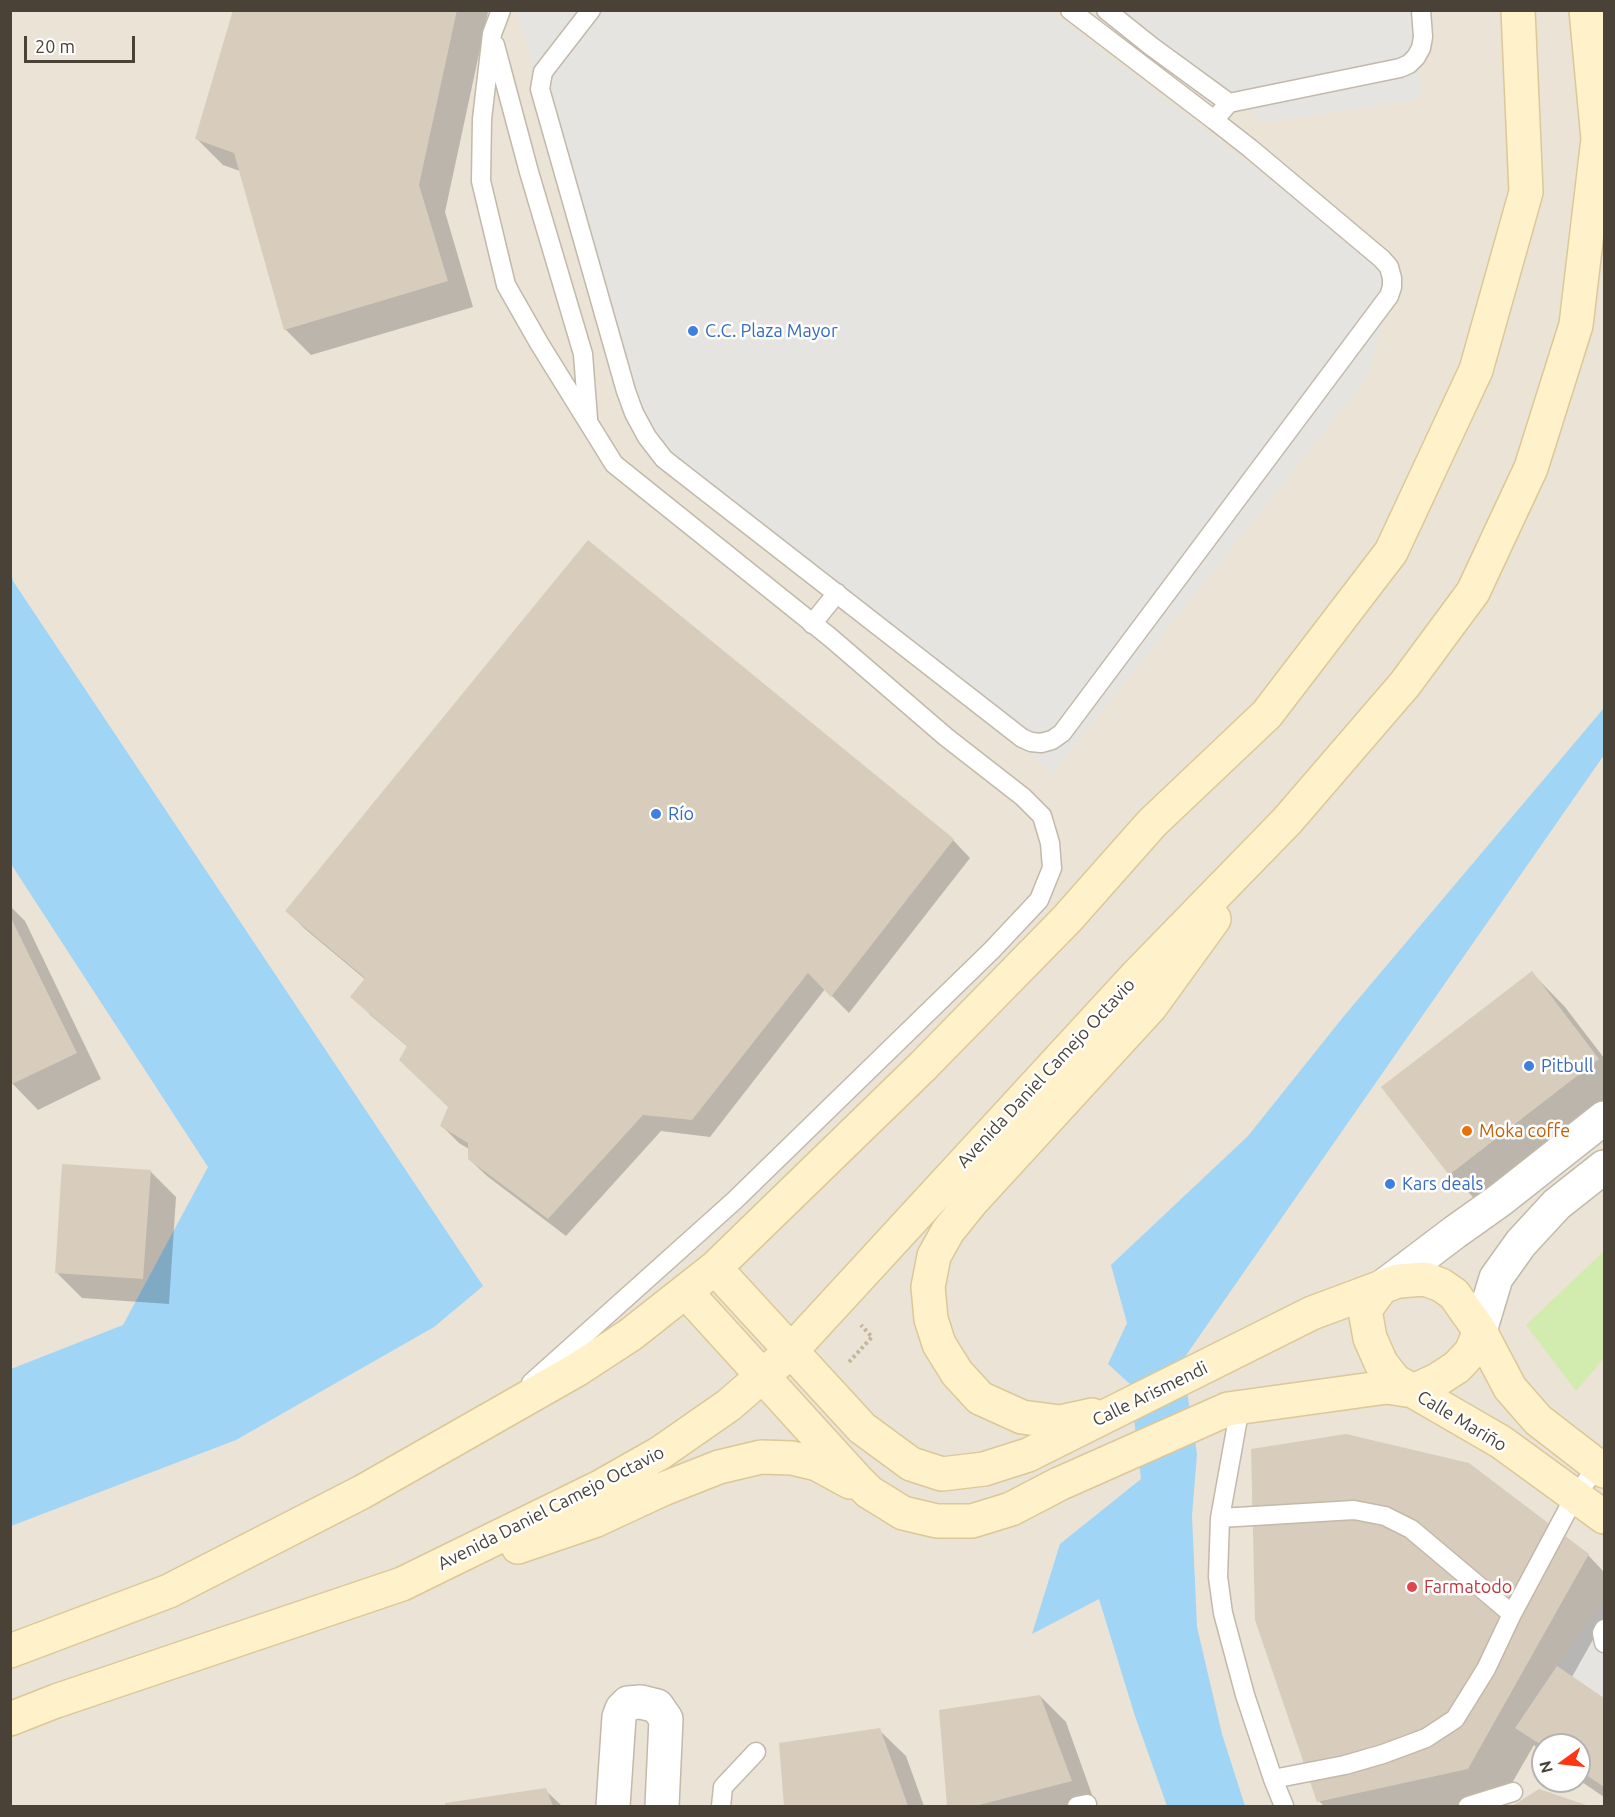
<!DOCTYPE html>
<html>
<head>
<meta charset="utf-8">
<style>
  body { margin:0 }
  #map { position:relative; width:1615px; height:1817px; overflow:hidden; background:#f5f1e9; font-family:Ubuntu,sans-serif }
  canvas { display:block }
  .frame { position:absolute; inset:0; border:12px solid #4a4236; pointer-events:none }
  .north { position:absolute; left:1531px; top:1733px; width:60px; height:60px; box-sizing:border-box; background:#fff; border:2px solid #b7b3af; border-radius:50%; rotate:255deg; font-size:16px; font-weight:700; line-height:24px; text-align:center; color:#4a4236 }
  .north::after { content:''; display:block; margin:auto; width:21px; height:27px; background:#ff3516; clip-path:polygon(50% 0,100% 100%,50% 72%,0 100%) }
  .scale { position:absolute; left:24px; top:36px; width:111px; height:27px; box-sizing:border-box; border:3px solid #4a4236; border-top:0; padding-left:8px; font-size:18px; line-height:21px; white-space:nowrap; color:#4a4236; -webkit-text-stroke:4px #fff; paint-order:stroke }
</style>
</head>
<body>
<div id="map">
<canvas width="1615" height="1817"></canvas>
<div class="frame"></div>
<div class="north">N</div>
<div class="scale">20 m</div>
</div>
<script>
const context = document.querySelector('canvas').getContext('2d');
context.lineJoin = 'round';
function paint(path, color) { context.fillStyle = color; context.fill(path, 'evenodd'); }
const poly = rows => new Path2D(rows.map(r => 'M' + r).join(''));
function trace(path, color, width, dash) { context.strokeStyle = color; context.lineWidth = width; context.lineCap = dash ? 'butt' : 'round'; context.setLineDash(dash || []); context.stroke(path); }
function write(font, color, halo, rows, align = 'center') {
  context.font = font + ' Ubuntu,sans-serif'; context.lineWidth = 5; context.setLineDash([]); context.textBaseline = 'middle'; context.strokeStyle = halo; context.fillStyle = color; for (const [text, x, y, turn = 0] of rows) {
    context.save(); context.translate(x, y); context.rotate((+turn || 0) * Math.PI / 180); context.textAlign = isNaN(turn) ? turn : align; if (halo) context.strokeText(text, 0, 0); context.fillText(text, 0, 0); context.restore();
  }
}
paint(poly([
  [11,11,1604,11,1604,1806,11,1806],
  [1543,1745,1579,1745,1579,1781,1543,1781]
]), '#eae3d6');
paint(poly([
  [1604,1251,1604,1358,1576,1391,1526,1325]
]), '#d2ecaf');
paint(poly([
  [517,11,1050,11,1396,276,1366,379,1053,773,645,438,623,380],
  [1124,11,1416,11,1420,99,1263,123],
  [1604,1601,1604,1698,1557,1666]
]), '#e6e4e1');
paint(poly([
  [11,572,13,581,483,1286,434,1327,236,1440,11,1526,11,1369,123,1325,208,1167,11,864],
  [1604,708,1604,755,1182,1361,1197,1454,1192,1516,1197,1627,1222,1734,1245,1806,1167,1806,1135,1716,1099,1599,1032,1634,1060,1544,1141,1479,1130,1384,1108,1364,1127,1323,1111,1265,1248,1136,1344,1016]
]), '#a1d5f6');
paint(poly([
  [234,10,488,12,445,212,473,307,311,355,285,329,240,171,223,165,197,139],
  [953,840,970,858,849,1013,825,989,710,1137,661,1131,566,1236,487,1176,469,1159,469,1149,459,1143,442,1126,450,1107,408,1047,369,1014,366,980,305,929,287,911],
  [10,906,25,921,101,1079,38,1110,10,1081],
  [1532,973,1565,1007,1604,1058,1604,1114,1484,1208,1450,1174,1383,1088],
  [150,1171,176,1197,169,1304,82,1298,56,1272],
  [1588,1555,1604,1572,1604,1620,1572,1677,1604,1700,1604,1797,1579,1780,1579,1745,1543,1745,1543,1754,1534,1745,1501,1802,1483,1806,1324,1806,1319,1801],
  [1040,1696,1066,1722,1096,1806,949,1806,940,1711],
  [879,1730,906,1756,924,1806,786,1806,780,1745],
  [545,1790,562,1806,446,1806,446,1805],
  [1539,1791,1586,1806,1515,1806]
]), '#0003');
paint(poly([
  [233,10,457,10,419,185,448,281,284,330,234,153,195,139],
  [588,540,954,839,831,997,808,973,692,1120,643,1115,548,1219,468,1159,468,1143,440,1126,448,1107,399,1060,407,1046,350,997,365,978,285,911],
  [10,916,77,1053,10,1085],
  [1532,971,1599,1059,1449,1175,1381,1087],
  [62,1164,151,1170,143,1279,55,1273],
  [1346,1434,1469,1463,1589,1554,1468,1769,1317,1802,1255,1620,1251,1449],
  [1557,1666,1604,1698,1604,1787,1579,1770,1579,1745,1543,1746,1515,1728],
  [1040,1695,1072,1781,975,1806,947,1806,939,1710],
  [880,1728,908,1806,784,1806,779,1743],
  [546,1788,553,1806,445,1806,445,1803],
  [1539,1789,1589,1806,1512,1806]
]), '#d8cdbd');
const lane = poly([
  [501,10,492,34,482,119,481,181,506,285,539,343,614,464,831,638,946,737,1023,797,1042,816,1050,843,1052,868,1039,900,992,950,734,1201,531,1383],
  [591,10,543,72,540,89,626,391,634,413,647,437,664,459,1022,738,1031,742,1041,743,1052,740,1062,733,1389,296,1392,287,1392,278,1389,267,1382,259,1251,149,1214,120],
  [1070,10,1214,120,1229,103,1151,46,1106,10],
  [495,45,529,172,583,354,588,419],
  [1229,103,1400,68,1409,64,1416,57,1421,48,1423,37,1421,10],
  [812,624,837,593],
  [1240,1407,1220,1518,1218,1577,1223,1613,1245,1695,1273,1779,1284,1806],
  [1220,1518,1354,1510,1385,1516,1411,1529,1512,1614],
  [1604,1629,1602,1633,1604,1643],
  [1273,1779,1345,1765,1383,1754,1426,1738,1455,1719,1486,1669,1512,1614,1575,1496,1598,1466],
  [721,1806,723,1787,756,1752],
  [1077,1806,1087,1804],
  [1468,1806,1513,1792]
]);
const street = poly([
  [1381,1288,1455,1232,1500,1200,1604,1118],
  [1480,1331,1496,1278,1521,1243,1557,1204,1604,1167],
  [613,1806,619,1717,622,1709,628,1703,641,1702,657,1706,666,1719,662,1806]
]);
const secondary = poly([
  [715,1268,862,1428,911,1464,942,1474,984,1469,1028,1455,1312,1313,1398,1281,1425,1279,1441,1285,1454,1294,1480,1331,1510,1388,1538,1420,1604,1471],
  [1381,1288,1365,1310,1370,1338,1381,1363,1395,1381,1413,1391,1437,1380,1457,1367,1471,1352,1480,1331],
  [686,1292,859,1482,869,1492,903,1513,937,1521,972,1521,1011,1509,1059,1484,1228,1409,1387,1387,1413,1391,1501,1442,1604,1517],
  [1092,1415,1060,1422,1022,1417,980,1398,957,1373,939,1344,931,1319,928,1287,934,1256,948,1231,973,1200,1151,1006,1214,919],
  [518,1547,594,1521,663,1489,719,1467,761,1457,792,1458,817,1464,850,1482],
  [10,1651,169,1591,362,1492,578,1369,630,1335,715,1268,923,1066,1067,919,1152,823,1267,714,1391,552,1476,370,1526,192,1518,10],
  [10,1719,56,1701,402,1584,600,1487,660,1453,729,1405,790,1352,1138,974,1287,821,1405,684,1473,592,1531,468,1576,325,1598,139,1586,10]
]);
trace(lane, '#c2b9aa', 21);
trace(street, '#c2b9aa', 36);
trace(secondary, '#dcc897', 36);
trace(poly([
  [849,1362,872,1337,861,1325]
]), '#c5b59a', 4, [3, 3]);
trace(lane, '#fff', 18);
trace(street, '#fff', 33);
trace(secondary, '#fff1c9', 33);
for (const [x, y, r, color] of [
  [693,331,6,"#3f7fe0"],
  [656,814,6,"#3f7fe0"],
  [1529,1066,6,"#3f7fe0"],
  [1467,1131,6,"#e8710a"],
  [1390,1184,6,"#3f7fe0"],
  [1412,1587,6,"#e0444e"]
]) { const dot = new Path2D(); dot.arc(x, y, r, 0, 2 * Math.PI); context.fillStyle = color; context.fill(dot); trace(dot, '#fff', 2); }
write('18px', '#366cbe', '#fff', [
  ["C.C. Plaza Mayor",705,331],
  ["Río",668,814],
  ["Pitbull",1541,1066],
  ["Kars deals",1402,1184]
], 'left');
write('18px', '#4a4236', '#fff', [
  ["Avenida Daniel Camejo Octavio",1046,1073,-47],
  ["Calle Arismendi",1150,1394,-26],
  ["Calle Mariño",1462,1421,31],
  ["Avenida Daniel Camejo Octavio",551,1508,-27]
]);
write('18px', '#c56008', '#fff', [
  ["Moka coffe",1479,1131]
], 'left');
write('18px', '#be3a42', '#fff', [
  ["Farmatodo",1424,1587]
], 'left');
</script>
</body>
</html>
